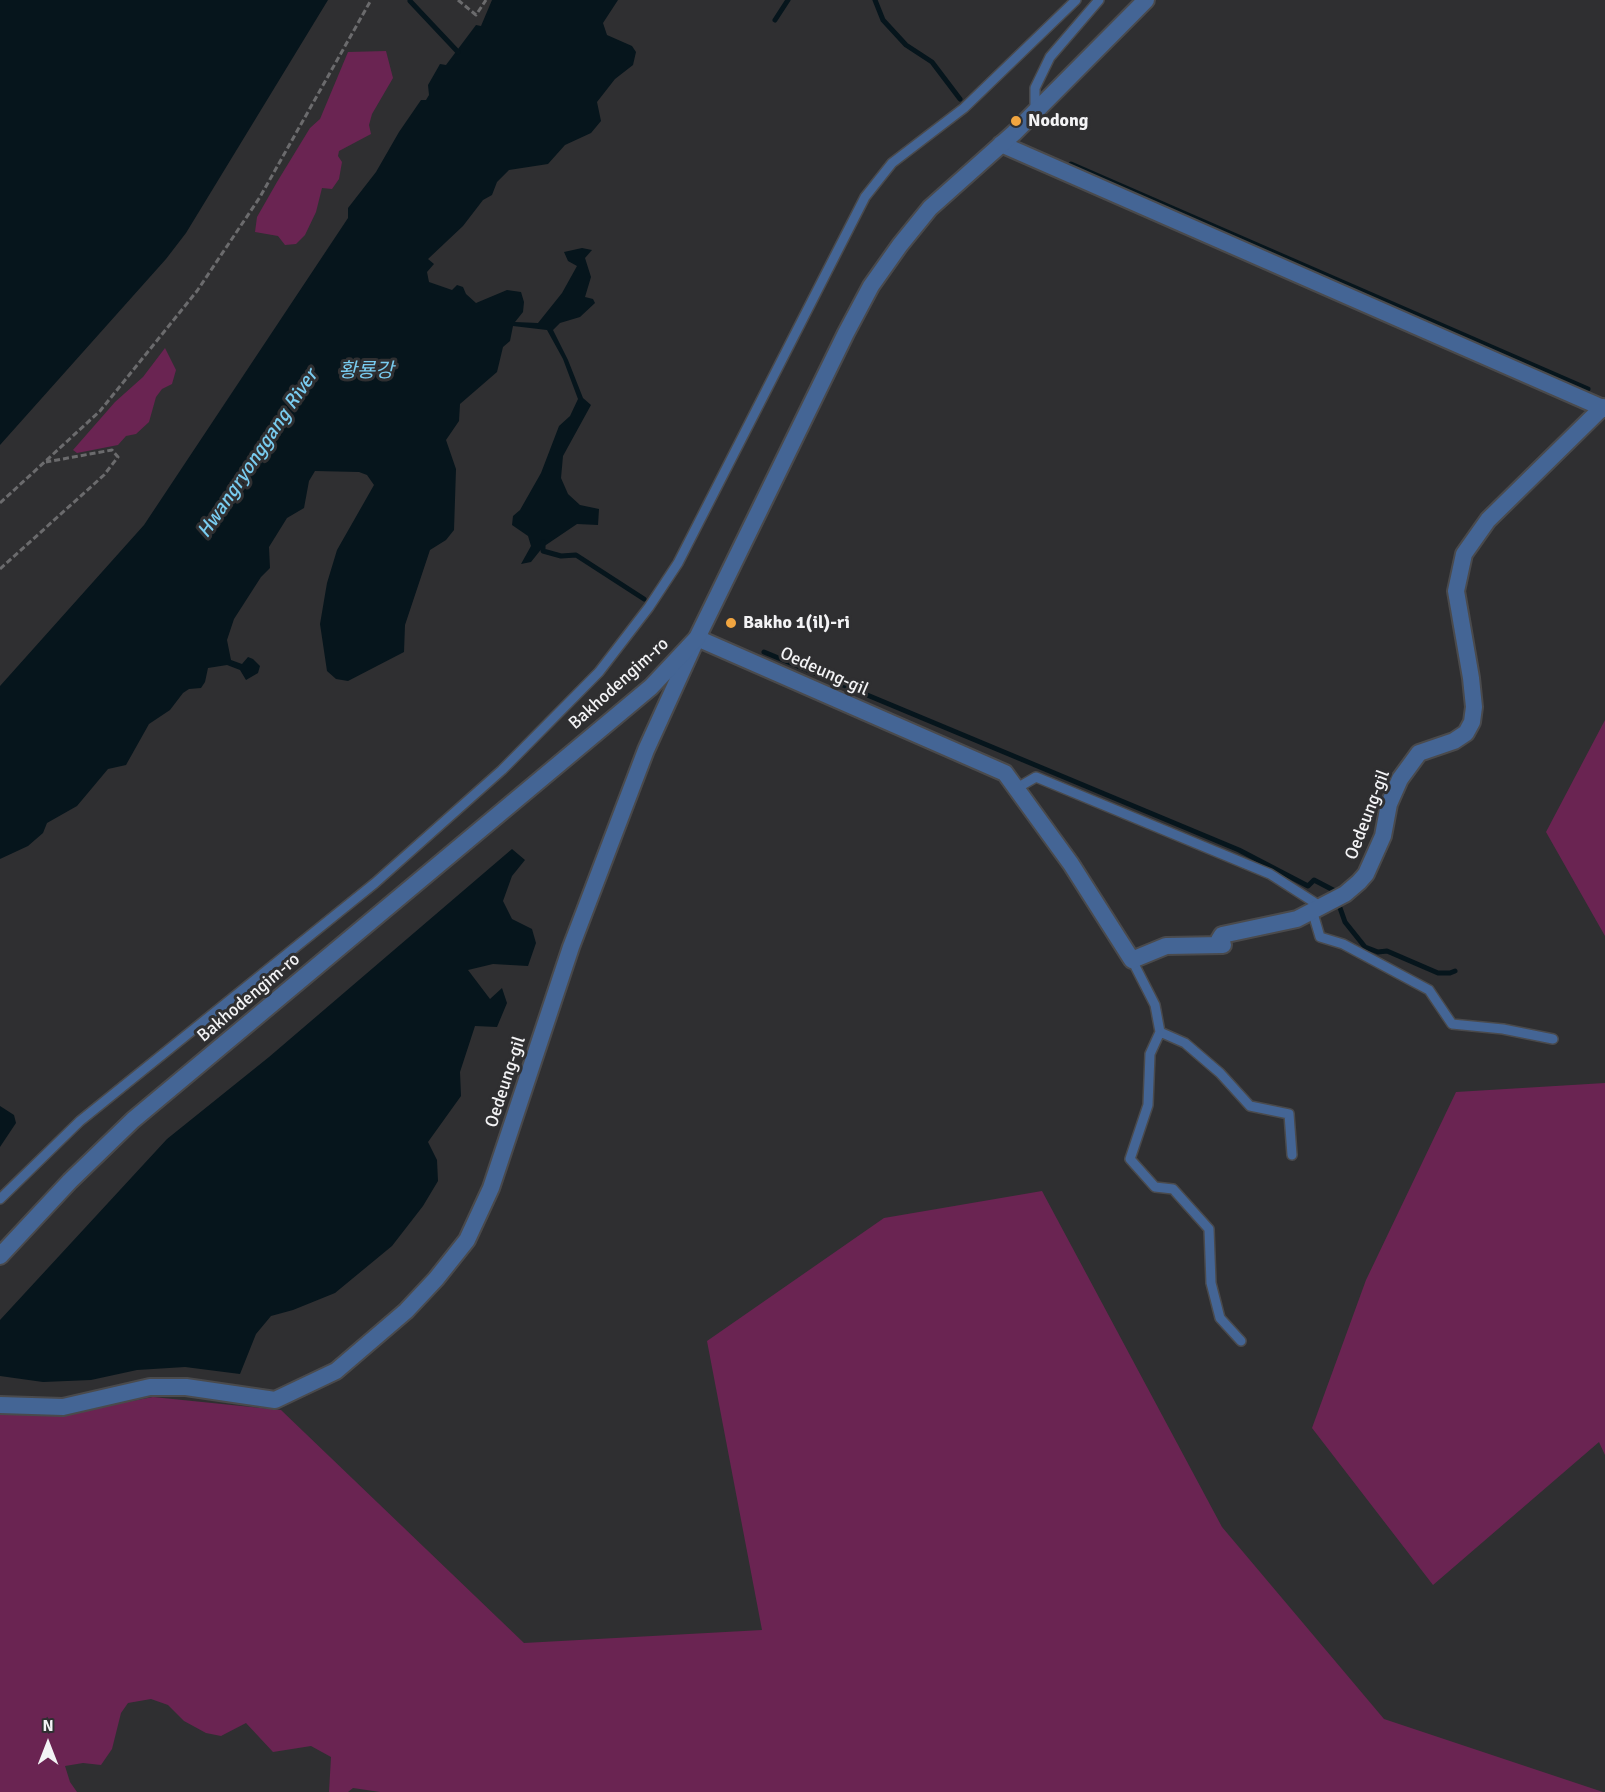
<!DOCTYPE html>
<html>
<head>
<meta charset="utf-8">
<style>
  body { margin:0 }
  #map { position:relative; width:1605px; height:1792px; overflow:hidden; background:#2f2f31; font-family:Signika,sans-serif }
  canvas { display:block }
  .north { position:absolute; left:18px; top:1714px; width:60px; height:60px; -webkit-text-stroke:4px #2f2f31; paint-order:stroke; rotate:0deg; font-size:16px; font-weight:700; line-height:24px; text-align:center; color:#f3f3f5 }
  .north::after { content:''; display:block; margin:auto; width:21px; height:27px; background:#f3f3f5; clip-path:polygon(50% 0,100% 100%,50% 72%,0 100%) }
</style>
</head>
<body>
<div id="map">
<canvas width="1605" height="1792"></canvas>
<div class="north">N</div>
</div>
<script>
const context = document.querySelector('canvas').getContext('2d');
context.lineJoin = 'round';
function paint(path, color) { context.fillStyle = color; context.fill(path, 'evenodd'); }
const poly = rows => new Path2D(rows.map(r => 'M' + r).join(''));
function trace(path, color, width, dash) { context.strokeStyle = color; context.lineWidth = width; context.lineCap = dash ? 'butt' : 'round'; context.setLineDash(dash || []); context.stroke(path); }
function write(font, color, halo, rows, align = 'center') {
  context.font = font + ' Signika,"Noto Sans KR",sans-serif'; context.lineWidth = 6; context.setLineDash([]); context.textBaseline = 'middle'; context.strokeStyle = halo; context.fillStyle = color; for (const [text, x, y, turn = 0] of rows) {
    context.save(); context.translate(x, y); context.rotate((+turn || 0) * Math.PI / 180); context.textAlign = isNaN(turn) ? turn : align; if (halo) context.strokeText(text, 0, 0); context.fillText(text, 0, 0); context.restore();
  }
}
paint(poly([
  [386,51,393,78,372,114,369,125,371,134,339,151,338,156,342,162,339,179,332,189,322,188,316,212,305,235,296,244,285,245,278,236,255,232,257,217,277,182,310,128,320,119,348,52],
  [165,348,176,370,172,384,162,389,156,397,149,422,136,434,126,436,118,445,77,453,73,450,115,402,143,377],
  [1605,720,1605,936,1546,832],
  [1605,1083,1605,1455,1599,1442,1433,1585,1312,1428,1366,1280,1456,1092],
  [1042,1191,1222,1527,1384,1719,1603,1792,380,1792,353,1788,348,1792,329,1792,331,1757,311,1746,273,1752,246,1723,221,1736,206,1733,184,1721,168,1705,151,1699,128,1703,121,1713,112,1749,101,1765,83,1763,65,1766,70,1782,77,1792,0,1792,0,1412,64,1414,153,1397,281,1410,524,1643,762,1630,707,1341,884,1218]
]), '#6a2452');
paint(poly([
  [0,0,328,0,186,233,166,259,0,445],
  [492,0,618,0,603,23,607,35,632,46,636,52,633,65,615,79,597,102,601,121,591,133,565,145,548,164,509,170,497,182,492,195,483,200,463,226,428,259,434,264,427,272,429,282,452,290,457,285,463,287,466,294,476,303,507,290,521,292,524,302,523,312,515,322,538,323,562,293,577,266,568,261,564,252,582,248,592,250,585,258,591,277,585,297,593,299,595,303,580,317,560,323,553,330,568,360,583,398,591,405,563,456,561,478,568,494,580,505,599,509,598,525,577,524,543,547,531,562,521,564,531,546,528,536,512,525,513,516,520,510,541,473,559,426,570,416,578,399,563,359,547,330,513,326,510,341,503,347,497,372,460,404,459,421,446,440,456,469,454,530,446,540,430,550,405,625,404,652,348,681,336,679,327,671,320,624,327,583,337,550,374,485,367,475,359,472,315,471,309,481,304,508,287,518,269,547,270,568,261,577,234,619,227,640,231,660,242,664,248,657,253,659,260,666,258,673,246,680,240,670,227,665,208,668,205,682,201,688,189,689,183,693,170,710,149,724,126,765,108,769,77,806,47,823,43,833,28,846,0,859,0,686,144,525,348,218,348,208,376,172,399,132,421,100,426,100,429,95,428,85,440,64,446,65,476,25,481,26],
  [512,849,525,860,512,876,503,901,512,919,532,929,536,943,528,966,493,964,468,970,490,999,502,988,507,1003,497,1027,475,1026,460,1072,461,1096,428,1142,437,1160,438,1181,423,1206,392,1246,335,1293,293,1310,271,1316,256,1334,240,1374,185,1367,137,1370,91,1380,43,1382,0,1376,0,1320,167,1139,269,1057],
  [0,1106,14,1115,16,1123,0,1147]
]), '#06151c');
trace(poly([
  [875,0,883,20,906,45,932,62,960,99],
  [410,1,458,52],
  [775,20,788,0],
  [1071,164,1588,389],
  [543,542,543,551,561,556,576,555,644,599],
  [764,652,1239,850,1308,886,1314,880,1337,892],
  [1339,905,1345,922,1365,947,1378,952,1387,951,1438,973,1450,973,1455,971]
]), '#06151c', 5);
const service = poly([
  [1035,110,1035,88,1050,57,1099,0],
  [1017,788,1036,777,1270,874,1320,906],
  [1312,910,1320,937,1343,944,1429,990,1452,1024,1503,1029,1553,1039],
  [1132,960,1155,1005,1160,1032,1150,1054,1148,1105,1130,1159,1155,1187,1173,1189,1209,1229,1211,1283,1220,1318,1241,1341],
  [1160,1032,1185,1043,1220,1073,1250,1106,1289,1114,1292,1155],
  [0,1199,80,1121,375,883,502,770,599,672,649,607,678,563,865,197,892,163,964,108,1076,0]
]);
const minor = poly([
  [1001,144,1605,409],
  [0,1405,63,1407,150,1387,186,1387,275,1400,336,1371,406,1311,436,1279,467,1240,491,1188,571,947,646,750,697,638,1005,773,1071,864,1132,960,1166,946,1223,945,1219,940,1222,935,1297,919,1345,894,1359,882,1366,874,1383,836,1389,804,1400,779,1419,753,1454,741,1466,733,1472,722,1474,707,1471,678,1456,591,1464,554,1488,520,1603,407]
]);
const tertiary = poly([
  [0,1256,70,1181,133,1120,651,687,697,638,846,333,871,286,900,245,930,208,1014,133,1146,0]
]);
trace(service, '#4a4a4c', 12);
trace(minor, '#4a4a4c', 20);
trace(tertiary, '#4a4a4c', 20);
trace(poly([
  [458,0,476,15,486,0],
  [0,503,100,411,197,291,260,197,371,0],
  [0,569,104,475,118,457,112,450,46,462]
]), '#6b6b6d', 3, [6, 3]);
trace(service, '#446595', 9);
trace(minor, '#446595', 16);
trace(tertiary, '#446595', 16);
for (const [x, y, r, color] of [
  [1016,121,6,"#f1a540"],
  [731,623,6,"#f1a540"]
]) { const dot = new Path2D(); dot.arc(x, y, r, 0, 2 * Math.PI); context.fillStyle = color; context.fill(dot); trace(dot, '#2f2f31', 2); }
write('bold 18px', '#f3f3f5', '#2f2f31', [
  ["Nodong",1028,121],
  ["Bakho 1(il)-ri",743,623]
], 'left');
write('18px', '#f3f3f5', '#2f2f31', [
  ["Oedeung-gil",824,672,24],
  ["Bakhodengim-ro",619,684,-42],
  ["Oedeung-gil",1368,815,-69],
  ["Bakhodengim-ro",249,998,-40],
  ["Oedeung-gil",506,1082,-72]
]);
write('italic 20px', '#79ccf0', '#2f2f31', [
  ["황룡강",366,372],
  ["Hwangryonggang River",258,454,-56]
]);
</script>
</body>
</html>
